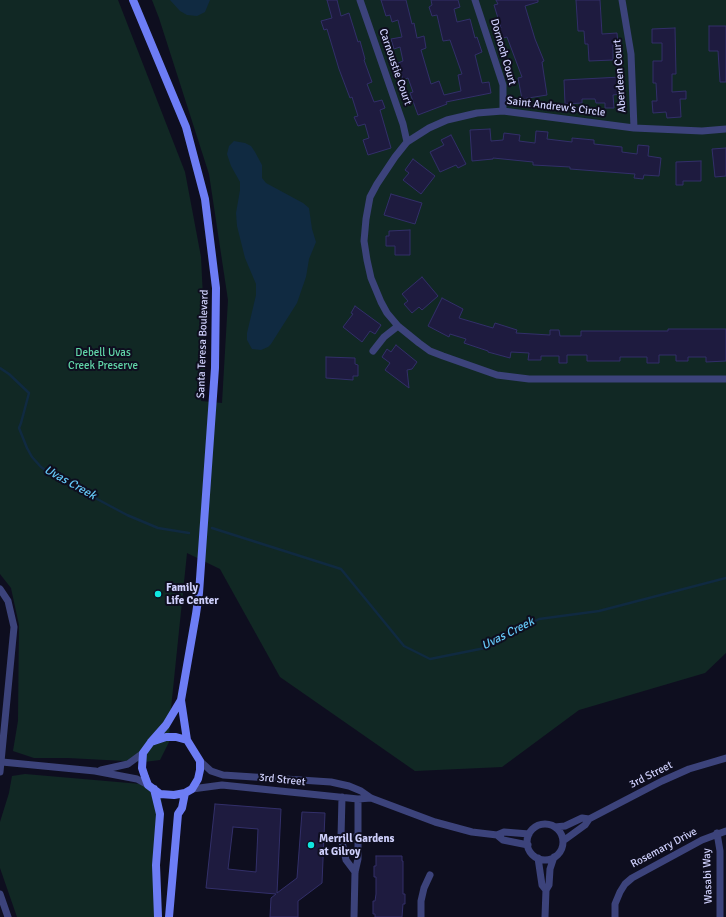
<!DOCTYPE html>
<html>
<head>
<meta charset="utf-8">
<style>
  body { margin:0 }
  canvas { display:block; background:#0e0e1f }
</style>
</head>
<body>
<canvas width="726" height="917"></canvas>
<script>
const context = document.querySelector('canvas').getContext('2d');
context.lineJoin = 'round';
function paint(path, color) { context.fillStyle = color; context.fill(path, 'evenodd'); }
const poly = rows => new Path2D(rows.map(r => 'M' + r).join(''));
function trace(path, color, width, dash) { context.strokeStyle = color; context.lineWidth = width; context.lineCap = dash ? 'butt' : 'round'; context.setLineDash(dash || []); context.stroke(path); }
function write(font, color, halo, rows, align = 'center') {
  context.font = font + ' Signika,sans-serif'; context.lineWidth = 4; context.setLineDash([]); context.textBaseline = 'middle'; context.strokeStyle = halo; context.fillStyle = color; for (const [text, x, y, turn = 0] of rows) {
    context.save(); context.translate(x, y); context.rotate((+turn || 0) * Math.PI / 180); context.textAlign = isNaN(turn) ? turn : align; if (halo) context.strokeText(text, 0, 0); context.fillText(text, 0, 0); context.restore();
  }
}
paint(poly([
  [0,0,118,0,185,172,201,257,206,360,201,401,222,403,228,300,209,174,159,18,152,0,726,0,726,653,705,673,579,710,502,767,415,771,280,677,220,569,187,553,170,718,169,742,160,760,144,762,68,758,34,758,13,751,18,721,19,625,11,588,0,574],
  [25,774,152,785,160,792,162,804,154,917,17,917,0,868,0,822,9,793,12,776]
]), '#112824');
paint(poly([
  [170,0,210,0,205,12,197,16,187,15,180,11],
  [234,141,245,143,251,146,255,152,262,165,262,178,266,183,303,203,309,208,312,229,316,242,309,259,306,277,297,303,271,344,268,347,261,350,252,349,247,340,247,333,256,295,256,284,245,258,237,226,236,213,240,190,240,182,231,166,227,154,229,146]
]), '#102a41');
trace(poly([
  [0,368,9,374,29,393,21,423,19,428,27,448,32,457,41,467,54,476,127,515,158,528,189,533],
  [212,528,341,569,404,646,430,659,485,648,539,619,599,611,726,578]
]), '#102a41', 2.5);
const building = poly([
  [327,0,337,0,341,16,349,13,358,42,360,41,365,59,364,60,372,82,367,84,374,102,382,100,385,108,380,110,391,148,368,155,363,140,369,138,365,124,358,126,354,117,358,116,352,97,350,98,339,69,327,29,324,30,321,21,332,18,327,0],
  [381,0,406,0,412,24,414,23,417,38,424,36,426,48,421,50,431,84,439,81,444,95,461,91,458,75,462,74,450,40,443,41,437,15,432,16,429,7,432,5,431,0,458,0,460,7,454,9,457,22,470,19,475,38,477,37,482,52,475,55,482,83,489,82,491,93,446,102,447,104,418,115,410,93,413,92,408,78,403,80,398,63,403,61,400,47,394,49,391,39,402,37,398,20,392,22,390,15,386,16,381,0],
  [496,0,538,0,538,2,525,6,535,39,544,61,542,62,547,95,522,99,518,78,522,77,507,37,503,38,500,28,501,28,494,5,498,4,496,0],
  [576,0,600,0,602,34,617,33,618,44,613,45,613,60,589,61,588,44,585,44,584,31,578,31,576,0],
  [709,26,726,26,726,82,720,82,718,51,709,51,709,26],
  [675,28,676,74,672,74,672,92,686,91,686,99,680,99,681,117,667,118,666,112,653,113,652,101,657,101,656,83,653,83,653,61,662,61,662,43,652,43,652,29,675,28],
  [621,77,621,94,613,95,614,108,605,108,605,103,596,103,595,99,582,99,582,103,565,104,564,80,621,77],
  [490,129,491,141,503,140,504,133,520,135,519,141,535,143,536,131,548,132,547,139,572,142,572,138,594,140,594,144,622,147,622,152,637,154,638,145,649,146,648,156,661,158,659,176,644,175,643,179,634,178,635,174,570,169,570,167,533,165,533,162,493,158,493,159,472,161,470,130,490,129],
  [451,135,466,164,458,168,456,165,440,172,430,152,444,145,441,140,451,135],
  [726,148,726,176,715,177,712,149,726,148],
  [413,159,435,176,421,194,403,180,409,173,405,170,413,159],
  [701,161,701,181,683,181,683,185,676,185,676,162,701,161],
  [391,194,422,203,415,224,384,215,391,194],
  [410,230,410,255,395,255,395,246,386,246,386,236,389,236,389,231,410,230],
  [422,277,438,296,422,310,419,307,412,313,404,304,408,301,402,294,422,277],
  [442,298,463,309,459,318,493,328,495,323,517,330,516,333,550,335,550,330,559,330,560,336,581,336,581,331,668,331,668,329,726,329,726,361,706,362,706,357,688,357,688,361,676,361,676,355,659,355,659,363,647,363,647,357,620,357,620,361,587,361,587,355,567,355,567,363,559,363,559,356,541,356,541,360,528,360,529,353,511,352,510,358,488,352,488,351,464,343,466,339,450,334,449,337,428,326,442,298],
  [355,306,381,325,375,334,370,331,362,342,343,327,353,314,351,313,355,306],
  [396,345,417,362,412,369,407,370,409,388,385,370,390,363,382,357,387,349,391,352,396,345],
  [326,357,355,358,355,364,358,365,358,376,353,376,353,380,326,378,326,357],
  [215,804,281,809,277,893,297,878,302,812,325,813,322,883,298,901,298,917,270,917,271,898,276,894,206,888,215,804],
  [233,827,258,829,256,872,228,869,233,827],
  [376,856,402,856,402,861,403,861,403,894,405,894,405,904,403,904,402,917,375,917,375,914,373,914,373,901,375,901,376,894,376,877,374,877,374,866,376,866,376,856]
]);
paint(building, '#1e1b3f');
trace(building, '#322f69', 1);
trace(poly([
  [341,837,358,835]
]), '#3c437b', 3.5);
trace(poly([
  [360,0,403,124,407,142],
  [475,0,503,85,503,111],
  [622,0,631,54,634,128],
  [726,129,702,131,634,128,503,111,477,113,447,120,429,128,407,142,395,157,377,184,370,197,366,219,364,241,367,260,371,278,381,302,387,313,398,326,419,343,430,351,443,356,497,375,529,379,726,379],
  [373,351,384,337,398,326],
  [0,589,8,601,14,627,0,772],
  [200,761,211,771,223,775,331,782,349,786,361,791,371,798,435,822,472,832,497,835,503,840,528,845],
  [2,762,95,771,137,779,148,785],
  [101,770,128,764,143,753],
  [192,789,222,785,358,799,371,798],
  [342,797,341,837,346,860,355,872],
  '527 842a18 18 0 1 1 36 0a18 18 0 1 1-36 0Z',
  [555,827,565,826,582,818,589,819],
  [717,833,720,851,720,917],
  [497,835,504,832,529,834],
  [563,841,585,825,589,819,662,781,689,769,726,758],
  [538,858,542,885,546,890],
  [0,894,8,917],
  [354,917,355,872,358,859,358,799],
  [421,917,421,901,424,888,430,875],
  [545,917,546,890,549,885,550,869,554,857],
  [615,917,615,904,620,892,625,884,632,878,702,840,726,831]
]), '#3c437b', 7);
trace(poly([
  [133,0,186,127,205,199,216,288,215,368,199,593,196,614,181,700,166,725,151,742,143,753,142,768,145,777,148,785,160,794,174,795,185,793,192,789,198,779,200,770,200,761,187,740,176,737,166,737,151,742],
  [181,700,187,740],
  [154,789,160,814,156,865,158,917],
  [169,917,178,814,182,808,185,793]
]), '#6d7df5', 8);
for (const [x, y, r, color] of [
  [158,594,4,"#10e7df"],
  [311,845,4,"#10e7df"]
]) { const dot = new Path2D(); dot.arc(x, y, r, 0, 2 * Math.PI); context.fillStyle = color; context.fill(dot); trace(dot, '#0e0e1f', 1.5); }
write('11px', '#cfd0fc', '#0e0e1f', [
  ["Dornoch Court",503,52,74],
  ["Carnoustie Court",395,67,71],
  ["Aberdeen Court",620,76,-94],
  ["Saint Andrew's Circle",556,107,7],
  ["Santa Teresa Boulevard",203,344,-88],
  ["3rd Street",651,775,-27],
  ["3rd Street",282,780,6],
  ["Rosemary Drive",664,848,-28],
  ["Wasabi Way",708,876,-92]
]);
write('11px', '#61d6a8', '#0e0e1f', [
  ["Debell Uvas",103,353],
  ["Creek Preserve",103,366]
]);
write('bold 11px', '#cfd0fc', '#0e0e1f', [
  ["Family",166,588],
  ["Life Center",166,601],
  ["Merrill Gardens",319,839],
  ["at Gilroy",319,852]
], 'left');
write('italic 12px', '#64c6f5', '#0e0e1f', [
  ["Uvas Creek",70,483,29],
  ["Uvas Creek",508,634,-27]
]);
</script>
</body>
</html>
